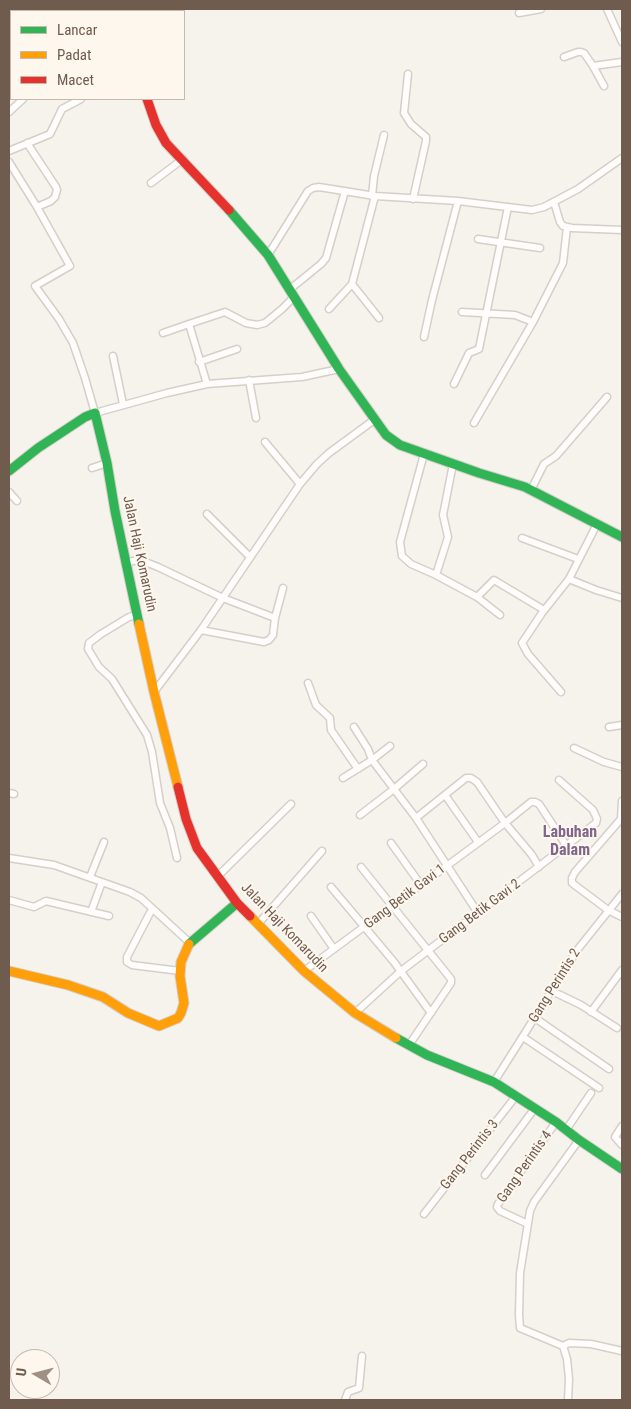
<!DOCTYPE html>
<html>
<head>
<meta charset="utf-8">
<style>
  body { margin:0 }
  #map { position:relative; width:631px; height:1409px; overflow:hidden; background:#f6f2ec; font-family:"Roboto Condensed",sans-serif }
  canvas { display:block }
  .frame { position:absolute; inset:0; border:10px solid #705b4f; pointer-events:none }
  .legend { position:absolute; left:10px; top:10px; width:175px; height:90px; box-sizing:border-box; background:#fdf7ee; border:1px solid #c5b9ae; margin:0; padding:6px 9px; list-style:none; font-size:15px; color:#705b4f }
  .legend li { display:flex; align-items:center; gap:10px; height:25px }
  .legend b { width:25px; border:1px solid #c5b9ae }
  .north { position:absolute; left:10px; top:1349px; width:50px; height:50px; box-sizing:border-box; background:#fdf7ee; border:1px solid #c5b9ae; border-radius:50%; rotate:278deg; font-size:14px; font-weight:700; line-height:20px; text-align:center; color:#705b4f }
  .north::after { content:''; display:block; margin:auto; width:18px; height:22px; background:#9f9086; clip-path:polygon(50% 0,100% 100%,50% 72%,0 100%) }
</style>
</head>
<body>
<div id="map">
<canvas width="631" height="1409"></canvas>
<div class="frame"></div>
<ul class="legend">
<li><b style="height:6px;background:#30b455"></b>Lancar</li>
<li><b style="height:6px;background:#ff9f0a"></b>Padat</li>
<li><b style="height:6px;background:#e5322d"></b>Macet</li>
</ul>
<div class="north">U</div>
</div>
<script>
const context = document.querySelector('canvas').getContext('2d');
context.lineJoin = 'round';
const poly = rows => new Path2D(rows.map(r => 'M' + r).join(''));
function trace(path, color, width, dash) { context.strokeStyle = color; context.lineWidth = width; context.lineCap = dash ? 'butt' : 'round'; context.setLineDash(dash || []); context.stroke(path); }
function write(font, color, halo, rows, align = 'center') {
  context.font = font + ' "Roboto Condensed",sans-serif'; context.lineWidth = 4; context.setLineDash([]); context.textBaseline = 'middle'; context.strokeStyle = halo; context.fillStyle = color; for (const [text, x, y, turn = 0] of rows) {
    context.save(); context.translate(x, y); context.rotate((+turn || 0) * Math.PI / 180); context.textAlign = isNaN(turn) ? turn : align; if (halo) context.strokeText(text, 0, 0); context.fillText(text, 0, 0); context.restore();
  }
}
const street = poly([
  [142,9,142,11],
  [607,9,622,42],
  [519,13,541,9],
  [9,14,11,17],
  [564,57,578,52,581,52,584,53,593,66,622,62],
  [9,60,11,63],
  [593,66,604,86],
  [408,74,404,113,411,124,426,137,426,141,413,199],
  [9,112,23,99],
  [27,143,56,187,57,190,55,197,51,201,37,207],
  [9,151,50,134,62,109,81,99],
  [9,162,37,207,70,266,35,286,59,319,73,343,85,378,95,413,167,393,207,384,302,377,339,369],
  [151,183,183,159],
  [372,196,374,176,384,135],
  [375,196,352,284,379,318],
  [554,202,560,222,563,226,572,228,622,230],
  [478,239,540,248],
  [268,255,308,191,313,188,319,187,375,196,458,201,532,210,544,207,578,189,622,158],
  [289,290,321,264,326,258,345,191],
  [329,309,352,284],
  [462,312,515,315,533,322,474,423],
  [533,322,563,263,567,227],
  [189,324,225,312,246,323,257,325,265,323,282,309,294,297],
  [163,333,189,324,207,384],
  [424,337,432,300,458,201],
  [113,356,123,404],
  [199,362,237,349],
  [249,380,256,418],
  [454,384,469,353,479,349,480,344,508,207],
  [265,442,300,484],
  [424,454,400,542,402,556,411,564,436,575,477,597,500,615],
  [92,468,107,463],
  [531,490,544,464,556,456,607,397],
  [9,492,17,501],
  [207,514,250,557],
  [522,538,578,559],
  [127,562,140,560,158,567,223,598,275,618],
  [436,575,448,537,443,515,453,464],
  [569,579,596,590,622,598],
  [477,597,494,580,544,610],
  [137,615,129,617,101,634,89,643,88,649,99,667,112,679,147,735,152,752,160,803,170,828,177,858],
  [201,630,264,642,269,640,273,635,275,618,283,588],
  [308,683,316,705,330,718,331,730,358,769],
  [154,692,201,630,300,484,317,464,329,453,374,420],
  [561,692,528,654,522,643,542,613,569,579,597,524],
  [354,727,368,749,372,760,390,746],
  [609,727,622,725],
  [574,748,604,762,622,767],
  [343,778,372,760,416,818,478,913],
  [9,793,14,794],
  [445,795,478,842],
  [622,801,621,819,575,872,572,878,572,883,608,910,622,917],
  [360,815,394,789,423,764],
  [416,818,466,778,471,778,477,782,505,823,532,855,539,867],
  [391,843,421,885],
  [9,858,54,865,130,892,141,898,190,943],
  [361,867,451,979,451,983,409,1045],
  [218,876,291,804],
  [90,877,104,842],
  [331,887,394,962,431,1013],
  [9,900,34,907,46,901,109,916],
  [152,909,127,957,127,962,132,965,180,971],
  [91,912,102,882],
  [311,916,334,949],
  [258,924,322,851],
  [304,971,505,823,531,802,535,802,539,804,566,845],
  [552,991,581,1005,617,1028],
  [591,1012,622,970],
  [355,1013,401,971,596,823,597,819,593,810,559,780],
  [535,1018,609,1069],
  [523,1037,599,1088],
  [494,1082,578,949,622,894],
  [622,1126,615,1137,622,1145],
  [566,1130,591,1093],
  [485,1175,535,1108],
  [424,1214,516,1096],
  [528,1224,500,1211,497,1207,498,1204,556,1122],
  [563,1346,569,1343,591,1344,622,1351],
  [345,1400,348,1392,359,1388,362,1356],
  [568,1400,569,1379,567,1359,563,1346,520,1328,519,1315,520,1273,530,1211,534,1202,579,1140]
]);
const fast = poly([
  [229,210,268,255,339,369,386,435,400,445,479,473,525,487,622,537],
  [9,471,38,448,85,417,95,413,107,463,115,511,139,624],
  [189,944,237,903],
  [396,1038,427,1055,494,1082,556,1122,579,1140,622,1169]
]);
const slow = poly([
  [139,624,154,692,178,787],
  [250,916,304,971,355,1013,396,1038],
  [9,971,68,985,103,997,128,1013,159,1026,178,1018,181,1013,184,1003,180,976,181,962,189,944]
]);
const jam = poly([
  [147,99,156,125,166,143,229,210],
  [178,787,186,819,197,848,237,903,250,916]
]);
trace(street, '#d5cfca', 9);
trace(fast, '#d5cfca', 11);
trace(slow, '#d5cfca', 11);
trace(jam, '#d5cfca', 11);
trace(street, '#fefdfc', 6);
trace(fast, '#30b455', 9);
trace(slow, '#ff9f0a', 9);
trace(jam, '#e5322d', 9);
write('14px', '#705b4f', '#fdf7ee', [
  ["Jalan Haji Komarudin",139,554,78],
  ["Gang Betik Gavi 1",405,897,-37],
  ["Gang Betik Gavi 2",480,912,-37],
  ["Jalan Haji Komarudin",284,928,46],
  ["Gang Perintis 2",555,986,-58],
  ["Gang Perintis 3",470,1155,-52],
  ["Gang Perintis 4",525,1167,-55]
]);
write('bold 16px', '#80668c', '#fdf7ee', [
  ["Labuhan",570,833],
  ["Dalam",570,851]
]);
</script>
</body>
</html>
